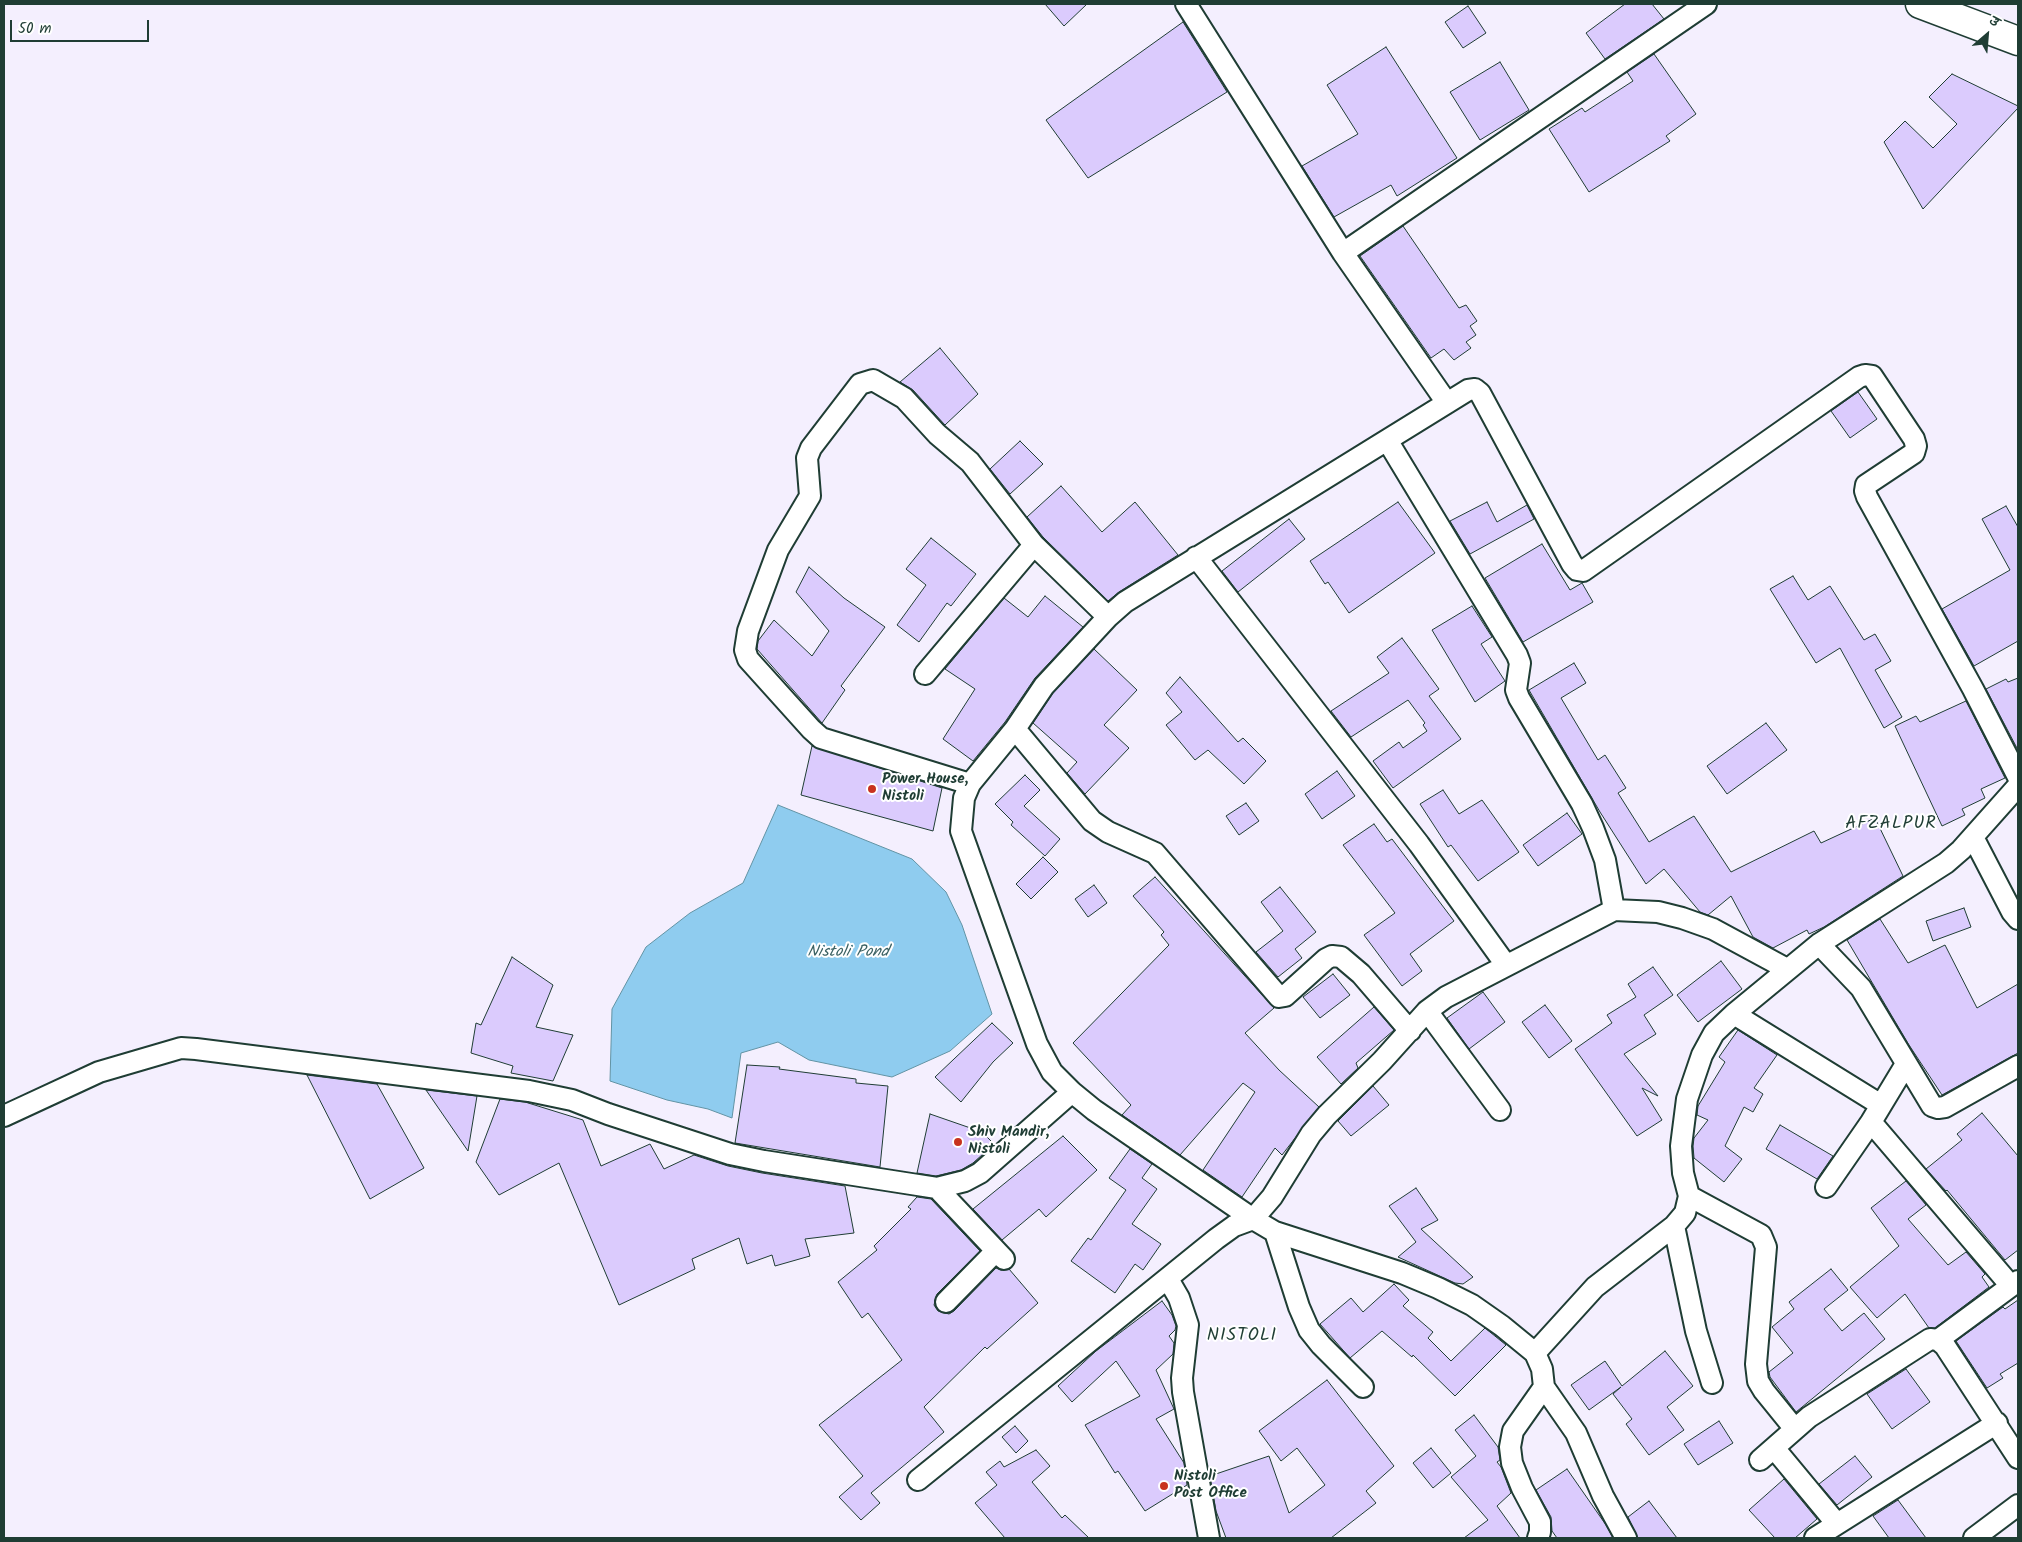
<!DOCTYPE html>
<html>
<head>
<meta charset="utf-8">
<style>
  body { margin:0 }
  #map { position:relative; width:2022px; height:1542px; overflow:hidden; background:#f4effe; font-family:Kalam,"Playpen Sans Deva",sans-serif }
  canvas { display:block }
  .frame { position:absolute; inset:0; border:5px solid #1f3d34; pointer-events:none }
  .north { position:absolute; left:1962px; top:10px; width:50px; height:50px; -webkit-text-stroke:4px #fff; paint-order:stroke; rotate:27deg; font-size:14px; font-weight:700; line-height:20px; text-align:center; color:#1f3d34 }
  .north::after { content:''; display:block; margin:auto; width:18px; height:22px; background:#1f3d34; clip-path:polygon(50% 0,100% 100%,50% 72%,0 100%) }
  .scale { position:absolute; left:10px; top:20px; width:139px; height:22px; box-sizing:border-box; border:2px solid #1f3d34; border-top:0; padding-left:6px; font-size:15px; line-height:18px; white-space:nowrap; color:#1f3d34; -webkit-text-stroke:4px #fff; paint-order:stroke }
</style>
</head>
<body>
<div id="map">
<canvas width="2022" height="1542"></canvas>
<div class="frame"></div>
<div class="north">उ</div>
<div class="scale">50 m</div>
</div>
<script>
const context = document.querySelector('canvas').getContext('2d');
context.lineJoin = 'round';
function paint(path, color) { context.fillStyle = color; context.fill(path, 'evenodd'); }
const poly = rows => new Path2D(rows.map(r => 'M' + r).join(''));
function trace(path, color, width, dash) { context.strokeStyle = color; context.lineWidth = width; context.lineCap = dash ? 'butt' : 'round'; context.setLineDash(dash || []); context.stroke(path); }
function write(font, color, halo, rows, align = 'center') {
  context.font = font + ' Kalam,sans-serif'; context.lineWidth = 4; context.setLineDash([]); context.textBaseline = 'middle'; context.strokeStyle = halo; context.fillStyle = color; for (const [text, x, y, turn = 0] of rows) {
    context.save(); context.translate(x, y); context.rotate((+turn || 0) * Math.PI / 180); context.textAlign = isNaN(turn) ? turn : align; if (halo) context.strokeText(text, 0, 0); context.fillText(text, 0, 0); context.restore();
  }
}
const water = poly([
  [778,805,912,859,946,892,962,925,992,1014,950,1051,892,1077,809,1060,778,1042,741,1053,732,1118,708,1109,667,1100,610,1081,612,1009,646,947,690,913,743,883,778,805]
]);
paint(water, '#8fccef');
trace(water, '#6293a4', 1);
const building = poly([
  [1045,4,1087,4,1064,26,1045,4],
  [1625,4,1652,4,1664,19,1605,59,1586,33,1625,4],
  [1468,6,1486,33,1463,48,1445,22,1468,6],
  [1183,22,1227,92,1088,178,1046,120,1183,22],
  [1386,47,1457,158,1397,196,1391,185,1334,217,1302,166,1358,134,1327,85,1386,47],
  [1654,54,1696,114,1666,136,1670,141,1589,192,1549,129,1582,108,1585,112,1633,81,1627,72,1654,54],
  [1500,62,1529,110,1480,140,1450,92,1500,62],
  [1952,74,2018,106,2018,108,1923,209,1884,142,1905,121,1933,148,1957,124,1929,97,1952,74],
  [1403,226,1459,308,1466,305,1477,321,1470,326,1476,335,1466,342,1471,348,1454,360,1444,349,1431,358,1360,256,1403,226],
  [940,348,978,394,945,425,913,390,900,382,940,348],
  [1858,392,1877,419,1850,438,1831,411,1858,392],
  [1020,441,1043,464,1010,494,990,469,1020,441],
  [1061,486,1102,532,1135,502,1178,555,1119,592,1108,601,1043,537,1027,517,1061,486],
  [1398,502,1435,553,1349,613,1328,582,1325,584,1310,561,1398,502],
  [1487,502,1497,522,1527,505,1534,519,1470,554,1450,521,1487,502],
  [2006,506,2018,527,2018,641,1974,666,1942,609,2010,570,1982,519,2006,506],
  [1289,519,1305,539,1238,592,1222,571,1289,519],
  [931,538,976,574,951,606,947,603,919,642,897,625,926,585,906,569,931,538],
  [1542,544,1570,590,1582,583,1593,602,1523,642,1485,578,1542,544],
  [809,567,844,598,885,627,841,686,845,690,822,723,757,649,758,641,774,620,812,656,829,631,796,592,809,567],
  [1793,576,1808,600,1830,586,1864,640,1875,634,1891,661,1875,670,1902,717,1884,728,1840,648,1816,663,1770,589,1793,576],
  [1045,596,1083,627,1035,678,1005,722,973,761,943,739,975,689,945,669,1004,598,1028,617,1045,596],
  [1472,606,1492,637,1481,644,1505,681,1475,702,1432,630,1472,606],
  [1402,638,1439,689,1429,696,1461,739,1393,788,1373,761,1399,742,1403,748,1427,731,1423,725,1425,723,1408,700,1351,737,1331,711,1389,673,1377,657,1402,638],
  [1094,649,1137,690,1104,725,1129,748,1085,794,1067,773,1077,762,1033,723,1053,693,1094,649],
  [1574,663,1586,683,1561,698,1598,760,1605,755,1626,788,1618,793,1649,842,1694,816,1731,872,1814,831,1821,843,1875,818,1903,876,1824,927,1809,934,1807,930,1773,948,1753,937,1731,896,1708,915,1700,912,1664,869,1646,884,1600,812,1529,690,1574,663],
  [1180,677,1238,742,1243,738,1266,761,1244,784,1208,750,1195,760,1166,725,1182,712,1166,693,1180,677],
  [2018,678,2018,750,1986,689,2006,679,2008,682,2018,678],
  [1966,701,2005,778,1981,789,1985,798,1962,809,1965,815,1942,826,1895,726,1916,716,1920,722,1966,701],
  [1766,723,1787,750,1727,794,1707,766,1766,723],
  [812,746,942,788,933,831,801,795,812,746],
  [1337,771,1355,796,1322,819,1305,794,1337,771],
  [1025,775,1040,790,1024,806,1060,839,1045,856,1011,825,1013,822,995,804,1025,775],
  [1443,790,1459,814,1482,800,1519,852,1478,881,1451,845,1448,847,1420,804,1443,790],
  [1246,803,1259,821,1239,835,1226,816,1246,803],
  [1567,813,1582,834,1538,866,1523,845,1567,813],
  [1374,824,1387,842,1392,839,1454,921,1410,954,1422,971,1402,986,1364,935,1395,913,1343,845,1374,824],
  [1043,857,1058,872,1031,899,1016,884,1043,857],
  [1155,877,1274,1008,1245,1033,1279,1070,1319,1107,1282,1155,1275,1148,1242,1197,1203,1170,1255,1092,1243,1083,1180,1155,1122,1115,1131,1105,1073,1043,1169,945,1161,935,1164,932,1133,896,1155,877],
  [1094,885,1107,903,1088,917,1075,899,1094,885],
  [1280,887,1316,932,1295,949,1302,958,1278,977,1256,952,1283,931,1261,902,1280,887],
  [1964,908,1971,927,1933,941,1926,921,1964,908],
  [1880,919,1908,963,1945,945,1977,1008,2018,984,2018,1053,1942,1095,1909,1045,1847,940,1880,919],
  [512,957,553,985,536,1027,573,1035,553,1081,511,1073,513,1066,471,1053,476,1023,481,1025,512,957],
  [1721,961,1742,989,1698,1022,1677,995,1721,961],
  [1653,967,1673,995,1644,1015,1656,1034,1624,1054,1658,1096,1642,1088,1662,1120,1637,1136,1575,1049,1612,1023,1607,1015,1636,997,1628,984,1653,967],
  [1333,974,1350,995,1320,1018,1303,997,1333,974],
  [1483,992,1505,1022,1469,1049,1447,1018,1483,992],
  [1545,1005,1572,1041,1549,1058,1522,1022,1545,1005],
  [1374,1007,1394,1030,1356,1063,1358,1068,1341,1084,1317,1057,1374,1007],
  [992,1023,1013,1043,993,1062,961,1102,935,1077,992,1023],
  [1738,1030,1777,1055,1754,1088,1763,1094,1753,1112,1744,1107,1725,1146,1742,1159,1724,1182,1694,1158,1693,1146,1694,1138,1708,1120,1697,1115,1698,1106,1725,1062,1719,1057,1738,1030],
  [747,1065,780,1067,779,1069,856,1079,856,1083,888,1086,880,1167,735,1143,747,1065],
  [307,1075,377,1084,424,1168,370,1199,307,1075],
  [1373,1086,1389,1105,1351,1136,1338,1121,1373,1086],
  [426,1090,477,1096,468,1151,426,1090],
  [500,1099,525,1102,583,1120,601,1166,650,1144,664,1169,694,1155,728,1166,762,1173,845,1186,854,1233,805,1239,810,1256,775,1266,772,1255,747,1264,739,1238,692,1259,695,1269,619,1305,559,1163,499,1195,476,1162,500,1099],
  [1982,1113,2018,1156,2018,1250,2005,1260,1947,1190,1946,1191,1926,1169,1962,1140,1957,1134,1982,1113],
  [930,1114,982,1132,994,1144,973,1163,961,1170,936,1176,917,1173,930,1114],
  [1780,1125,1833,1156,1817,1179,1766,1149,1780,1125],
  [1063,1136,1097,1170,1046,1217,1039,1209,1002,1240,973,1209,1063,1136],
  [1130,1149,1152,1164,1142,1178,1157,1189,1132,1224,1161,1244,1143,1270,1135,1264,1115,1293,1071,1261,1088,1238,1091,1240,1126,1190,1109,1178,1130,1149],
  [1906,1181,1926,1205,1908,1219,1948,1265,1966,1252,1985,1274,1982,1277,1989,1287,1935,1328,1929,1328,1905,1294,1877,1318,1850,1287,1899,1246,1871,1208,1906,1181],
  [1416,1188,1438,1220,1421,1229,1473,1277,1463,1284,1455,1283,1398,1257,1416,1242,1389,1206,1416,1188],
  [917,1197,931,1199,980,1251,937,1294,934,1305,938,1311,949,1314,954,1311,996,1268,1001,1270,1009,1269,1038,1303,987,1349,985,1347,924,1407,944,1432,871,1493,880,1503,861,1520,839,1497,863,1476,819,1425,902,1360,868,1313,862,1318,838,1282,877,1250,874,1246,911,1209,908,1207,917,1197],
  [1831,1269,1848,1290,1824,1309,1842,1331,1864,1313,1885,1339,1796,1412,1770,1377,1769,1372,1793,1353,1772,1327,1794,1309,1789,1302,1831,1269],
  [1394,1284,1409,1300,1403,1306,1433,1332,1428,1338,1451,1361,1485,1328,1506,1345,1455,1396,1413,1355,1412,1357,1382,1331,1350,1358,1320,1324,1351,1298,1363,1312,1394,1284],
  [2018,1300,2018,1363,2000,1374,2003,1378,1987,1388,1956,1341,2003,1307,2005,1309,2018,1300],
  [1162,1301,1172,1315,1176,1326,1175,1330,1169,1336,1174,1343,1173,1354,1156,1370,1174,1409,1156,1419,1184,1463,1187,1485,1145,1511,1118,1471,1115,1473,1085,1425,1140,1396,1116,1361,1072,1402,1058,1386,1096,1351,1162,1301],
  [1665,1351,1693,1386,1667,1407,1684,1430,1649,1455,1626,1424,1632,1419,1613,1394,1621,1387,1589,1410,1571,1385,1605,1361,1622,1386,1665,1351],
  [1906,1369,1930,1402,1892,1429,1867,1394,1906,1369],
  [1327,1380,1394,1466,1366,1491,1376,1503,1331,1538,1226,1538,1216,1511,1210,1476,1269,1456,1289,1513,1325,1485,1297,1448,1281,1461,1259,1431,1327,1380],
  [1474,1415,1498,1447,1500,1460,1497,1462,1501,1467,1511,1493,1497,1506,1520,1538,1464,1538,1488,1520,1451,1477,1476,1456,1455,1430,1474,1415],
  [1719,1421,1733,1443,1698,1465,1684,1444,1719,1421],
  [1015,1426,1028,1441,1016,1453,1002,1437,1015,1426],
  [1431,1448,1451,1473,1433,1488,1413,1463,1431,1448],
  [1036,1450,1050,1466,1032,1482,1062,1518,1065,1515,1089,1538,1005,1538,975,1503,997,1485,986,1472,1000,1461,1004,1467,1036,1450],
  [1855,1456,1872,1477,1837,1505,1819,1484,1855,1456],
  [1567,1469,1606,1525,1613,1538,1557,1538,1552,1531,1551,1517,1536,1490,1567,1469],
  [1784,1479,1817,1519,1795,1538,1775,1538,1749,1510,1784,1479],
  [1898,1500,1926,1538,1889,1538,1873,1516,1898,1500],
  [1649,1501,1677,1538,1638,1538,1628,1517,1649,1501]
]);
paint(building, '#dbcbfd');
trace(building, '#1f3d34', 1);
const street = poly([
  [1186,4,1343,253,1447,403,1125,602,1108,617,1044,686,1015,729,970,784,964,798,961,831,1037,1044,1052,1072,1072,1092,1094,1110,1253,1219,1275,1232,1402,1273,1438,1288,1472,1305,1502,1326,1535,1353,1542,1369,1544,1387,1513,1431,1510,1447,1512,1463,1522,1488,1540,1522,1540,1532,1538,1538],
  [1343,253,1706,4],
  [1447,403,1468,390,1475,389,1480,393,1572,564,1577,570,1583,571,1859,377,1865,375,1872,376,1914,439,1916,446,1914,453,1866,485,1865,491,1867,497,1973,689,2018,777],
  [1387,440,1517,655,1520,663,1516,690,1519,698,1582,804,1593,828,1605,860,1614,910],
  [1196,557,1419,844,1506,965],
  [925,674,1034,545],
  [1015,729,1092,821,1108,832,1155,853,1279,997,1285,996,1326,959,1332,956,1341,957,1361,974,1410,1031],
  [970,784,821,738,811,729,748,659,745,650,748,631,778,550,810,496,807,458,811,448,860,384,873,380,904,398,937,434,970,462,1034,545,1108,617],
  [1973,837,2012,912,2018,919],
  [1819,944,1861,988,1932,1106,1938,1108,1945,1107,2018,1066],
  [1427,1011,1500,1110],
  [1734,1014,1881,1105],
  [4,1116,99,1072,181,1048,196,1049,529,1091,572,1100,608,1114,730,1154,764,1161,937,1188,965,1181,980,1173,1072,1092],
  [1871,1122,2011,1286],
  [1826,1187,1871,1122,1906,1064],
  [937,1188,1004,1259],
  [1689,1196,1761,1235,1766,1247,1756,1364,1758,1381,1764,1391,1794,1428],
  [1674,1226,1696,1331,1712,1383],
  [1275,1232,1299,1307,1309,1330,1321,1345,1363,1387],
  [1168,1279,1179,1298,1188,1325,1182,1378,1183,1392,1209,1538],
  [946,1302,996,1251],
  [1938,1340,2018,1281],
  [1535,1353,1595,1287,1674,1226,1685,1213,1689,1196,1683,1173,1681,1146,1687,1099,1702,1055,1714,1033,1734,1014,1819,944,1946,863,1961,850,2018,786],
  [1544,1387,1576,1433,1603,1496,1626,1538],
  [1774,1448,1837,1524],
  [1760,1460,1809,1417,1930,1339,1938,1340,1945,1346,2018,1458],
  [918,1480,1216,1239,1234,1226,1253,1219,1272,1197,1311,1134,1327,1115,1382,1061,1427,1011,1446,997,1614,910,1658,912,1682,918,1713,929,1787,969],
  [1815,1538,1997,1423],
  [1974,1538,2018,1505]
]);
const secondary = poly([
  [1920,4,2018,41]
]);
trace(street, '#1f3d34', 24);
trace(secondary, '#1f3d34', 31);
trace(street, '#fff', 20);
trace(secondary, '#fff', 28);
for (const [x, y, r, color] of [
  [872,789,5,"#c8321e"],
  [958,1142,5,"#c8321e"],
  [1164,1486,5,"#c8321e"]
]) { const dot = new Path2D(); dot.arc(x, y, r, 0, 2 * Math.PI); context.fillStyle = color; context.fill(dot); trace(dot, '#fff', 2); }
write('bold 15px', '#1f3d34', '#fff', [
  ["Power House,",882,780],
  ["Nistoli",882,797],
  ["Shiv Mandir,",968,1133],
  ["Nistoli",968,1150],
  ["Nistoli",1174,1477],
  ["Post Office",1174,1494]
], 'left');
write('italic 16px', '#3b6163', '#fff', [
  ["Nistoli Pond",848,953]
]);
context.letterSpacing = '1px';
write('18px', '#1f3d34', '#fff', [
  ["AFZALPUR",1891,825],
  ["NISTOLI",1242,1337]
]);
context.letterSpacing = '0px';
</script>
</body>
</html>
